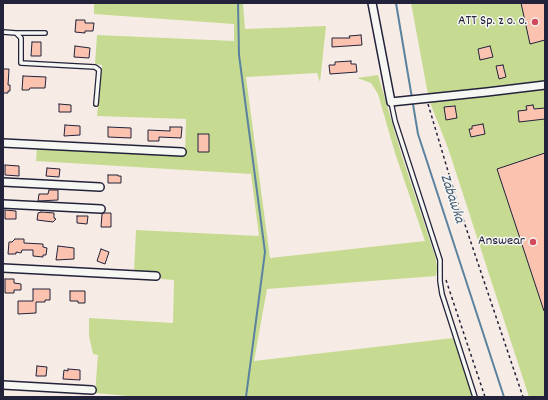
<!DOCTYPE html>
<html>
<head>
<meta charset="utf-8">
<style>
  body { margin:0 }
  #map { position:relative; width:548px; height:400px; overflow:hidden; background:#f7ece5; font-family:Dekko,sans-serif }
  canvas { display:block }
  .frame { position:absolute; inset:0; border:4px solid #22223b; pointer-events:none }
</style>
</head>
<body>
<div id="map">
<canvas width="548" height="400"></canvas>
<div class="frame"></div>
</div>
<script>
const context = document.querySelector('canvas').getContext('2d');
context.lineJoin = 'round';
function paint(path, color) { context.fillStyle = color; context.fill(path, 'evenodd'); }
const poly = rows => new Path2D(rows.map(r => 'M' + r).join(''));
function trace(path, color, width, dash) { context.strokeStyle = color; context.lineWidth = width; context.lineCap = dash ? 'butt' : 'round'; context.setLineDash(dash || []); context.stroke(path); }
function write(font, color, halo, rows, align = 'center') {
  context.font = font + ' Dekko,sans-serif'; context.lineWidth = 3; context.setLineDash([]); context.textBaseline = 'middle'; context.strokeStyle = halo; context.fillStyle = color; for (const [text, x, y, turn = 0] of rows) {
    context.save(); context.translate(x, y); context.rotate((+turn || 0) * Math.PI / 180); context.textAlign = isNaN(turn) ? turn : align; if (halo) context.strokeText(text, 0, 0); context.fillText(text, 0, 0); context.restore();
  }
}
paint(poly([
  [94,3,243,3,245,29,326,26,320,82,317,73,246,77,270,258,425,241,395,153,378,94,371,83,357,78,378,75,401,153,436,259,437,269,436,276,267,289,254,361,453,338,471,391,471,397,129,397,128,396,95,393,98,355,93,354,89,336,89,318,173,323,174,280,161,279,161,274,134,273,136,230,259,236,251,174,36,161,37,147,185,153,186,119,97,116,102,65,95,64,97,35,234,41,234,24,94,14],
  [411,3,545,3,545,397,529,397,448,148,429,100]
]), '#c6db91');
trace(poly([
  [238,3,239,55,265,252,246,397],
  [396,3,418,134,504,397]
]), '#5b829f', 2);
const building = poly([
  [521,3,545,3,545,40,530,44,521,3],
  [76,20,85,20,85,23,94,23,93,31,85,31,85,33,75,32,76,20],
  [361,35,362,45,332,47,332,38,350,38,349,36,361,35],
  [32,42,41,42,41,56,31,56,32,42],
  [75,46,90,48,89,58,74,57,75,46],
  [490,46,493,57,480,60,478,49,490,46],
  [351,61,351,64,356,64,357,72,330,74,329,65,335,65,335,62,351,61],
  [503,65,506,77,499,79,496,66,503,65],
  [3,69,9,69,8,85,10,85,10,91,8,91,8,93,3,93,3,69],
  [23,76,46,77,45,88,30,88,29,90,22,90,23,76],
  [59,104,71,105,71,112,59,112,59,104],
  [533,105,534,109,545,108,545,119,519,122,518,111,527,110,526,106,533,105],
  [455,106,457,118,446,120,444,107,455,106],
  [483,124,485,134,471,137,469,129,472,129,472,126,483,124],
  [65,125,80,126,80,135,64,136,65,125],
  [108,127,131,128,131,138,108,137,108,127],
  [170,127,182,127,181,138,159,137,159,141,148,141,148,130,170,131,170,127],
  [198,134,209,134,209,152,198,152,198,134],
  [545,153,545,311,544,311,497,169,545,153],
  [5,165,19,166,19,176,5,175,5,165],
  [47,168,60,169,59,177,46,176,47,168],
  [108,175,118,175,118,176,121,176,121,183,108,183,108,175],
  [49,190,58,190,58,200,38,201,39,194,48,194,49,190],
  [5,210,16,211,16,219,5,219,5,210],
  [41,212,54,213,54,218,56,219,53,222,37,220,38,213,41,212],
  [104,213,111,213,111,227,101,227,102,214,104,213],
  [77,216,88,216,87,224,77,223,77,216],
  [15,239,24,239,24,243,43,244,43,247,47,248,46,255,43,255,43,257,33,256,33,250,22,250,21,253,16,252,16,254,8,254,9,242,12,242,15,239],
  [58,246,74,248,74,259,56,260,58,246],
  [101,249,109,252,105,264,97,261,101,249],
  [5,279,14,279,14,283,21,284,21,290,14,290,14,293,5,293,5,279],
  [33,289,50,289,50,300,45,300,45,302,36,302,36,313,18,314,18,301,33,301,33,289],
  [70,291,85,291,85,303,78,303,78,301,70,301,70,291],
  [37,366,47,367,46,376,36,376,37,366],
  [68,369,80,370,80,380,63,379,64,370,68,371,68,369]
]);
paint(building, '#fac2af');
trace(building, '#22223b', 1);
const lane = poly([
  [3,32,16,33,21,38,21,63,95,67,99,70,96,104],
  [16,33,45,33],
  [391,102,395,121,440,260,440,281,442,294,475,397]
]);
const street = poly([
  [372,3,391,102,487,92,545,85],
  [3,143,182,152],
  [3,182,100,187],
  [3,204,101,209],
  [3,268,156,276],
  [3,385,92,390]
]);
trace(lane, '#22223b', 6);
trace(street, '#22223b', 10);
trace(poly([
  [428,104,456,198,523,397],
  [446,280,485,397]
]), '#22223b', 1.5, [3, 3]);
trace(lane, '#f6f6f2', 3.5);
trace(street, '#f6f6f2', 7);
for (const [x, y, r, color] of [
  [535,22,4,"#d1495b"],
  [533,242,4,"#d1495b"]
]) { const dot = new Path2D(); dot.arc(x, y, r, 0, 2 * Math.PI); context.fillStyle = color; context.fill(dot); trace(dot, '#f6f6f2', 1.5); }
write('14px', '#22223b', '#f6f6f2', [
  ["ATT Sp. z o. o.",527,22],
  ["Answear",525,242]
], 'right');
write('italic 15px', '#435a75', '#f6f6f2', [
  ["Zabawka",451,199,72]
]);
</script>
</body>
</html>
